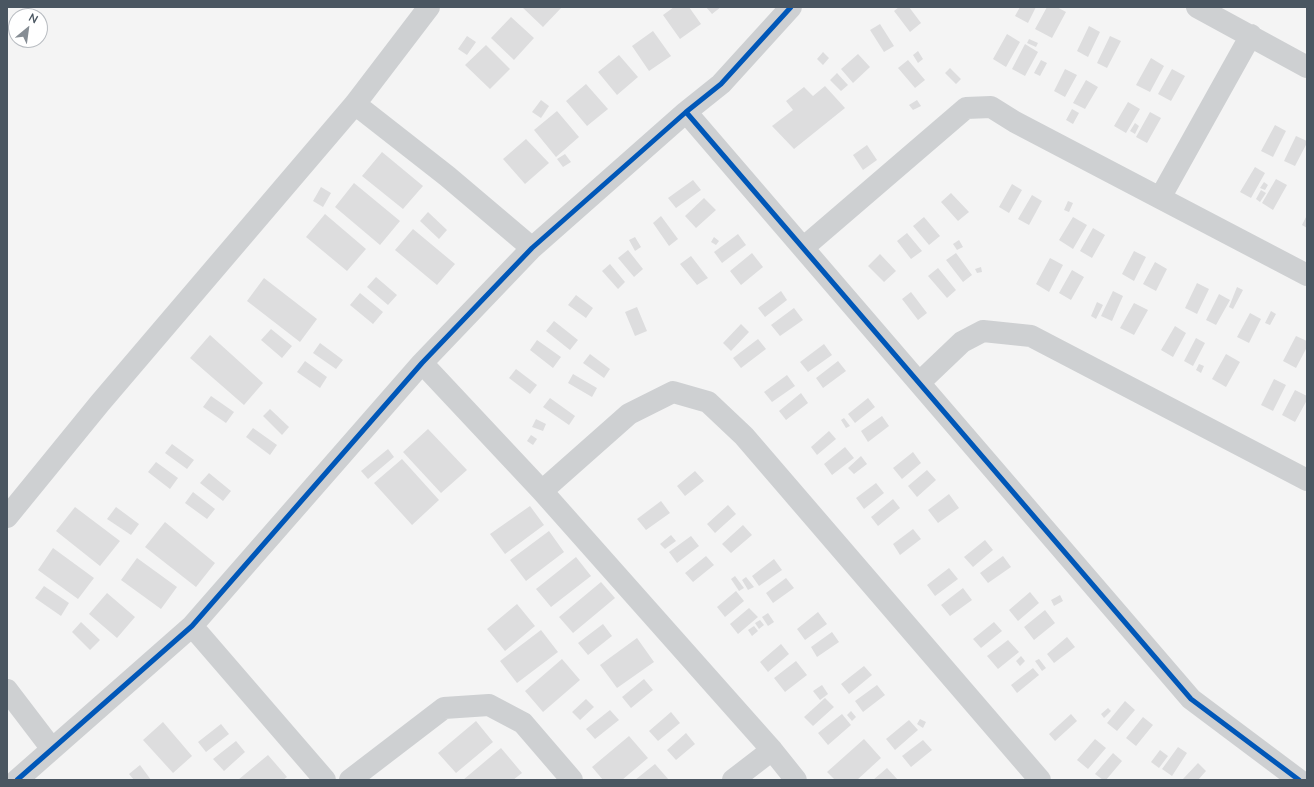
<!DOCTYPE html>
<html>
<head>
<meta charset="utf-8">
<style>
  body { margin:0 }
  #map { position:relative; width:1314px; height:787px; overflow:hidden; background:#f4f4f4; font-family:Lato,sans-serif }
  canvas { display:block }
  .frame { position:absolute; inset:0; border:8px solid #4a5661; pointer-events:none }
  .north { position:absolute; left:8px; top:8px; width:40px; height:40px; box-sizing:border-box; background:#fff; border:1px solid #b7bbc0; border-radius:50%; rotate:29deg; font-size:11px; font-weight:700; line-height:16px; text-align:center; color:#4a5661 }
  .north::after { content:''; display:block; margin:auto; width:14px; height:18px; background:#868d94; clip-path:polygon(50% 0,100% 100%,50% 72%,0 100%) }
</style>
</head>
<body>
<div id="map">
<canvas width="1314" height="787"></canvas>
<div class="frame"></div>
<div class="north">N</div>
</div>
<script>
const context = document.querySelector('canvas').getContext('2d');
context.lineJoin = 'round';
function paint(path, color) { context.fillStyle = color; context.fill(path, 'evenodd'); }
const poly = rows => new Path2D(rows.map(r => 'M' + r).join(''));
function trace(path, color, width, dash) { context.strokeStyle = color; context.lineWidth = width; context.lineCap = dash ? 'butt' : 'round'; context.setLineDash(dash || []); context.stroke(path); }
paint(poly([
  [522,7,562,7,543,27],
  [674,7,689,7,701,24,680,39,663,15],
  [706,7,721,7,712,14],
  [899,7,909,7,921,23,910,32,894,11],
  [1020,7,1036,7,1028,23,1015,16],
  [1047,7,1057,7,1066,12,1052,38,1035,29],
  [511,17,534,38,514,60,491,38],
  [880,24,894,46,884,52,870,30],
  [1089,26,1100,32,1088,57,1077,51],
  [653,31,671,56,649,71,632,46],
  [1007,34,1020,42,1006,67,993,59],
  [467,36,476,42,467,55,458,49],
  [1110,36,1121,41,1107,68,1097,63],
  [1029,39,1038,43,1036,47,1027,43],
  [1025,44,1038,52,1025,76,1012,69],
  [486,45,510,69,490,89,465,65],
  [918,51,923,59,918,63,913,55],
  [823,52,829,58,823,65,817,59],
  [858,54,870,67,853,83,841,69],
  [619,55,638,77,617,95,598,72],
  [1151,58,1164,66,1150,92,1136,85],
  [908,60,925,80,915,88,898,68],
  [1041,60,1047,63,1040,76,1034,73],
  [950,68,961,79,956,84,945,73],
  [1065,69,1077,75,1065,97,1054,91],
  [1172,69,1185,76,1171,101,1158,94],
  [837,73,848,85,841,91,830,80],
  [1086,80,1098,87,1085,109,1073,103],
  [586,84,608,109,587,126,566,101],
  [825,86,845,108,794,149,772,126,793,110,786,101,804,87,813,96],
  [541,100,549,106,541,118,532,112],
  [917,100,921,106,913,110,909,105],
  [1128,102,1140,109,1126,133,1114,126],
  [1072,109,1079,113,1073,124,1066,120],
  [557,111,579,137,556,157,534,130],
  [1150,112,1161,118,1147,143,1136,137],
  [1135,123,1139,126,1135,134,1130,131],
  [1275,125,1286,131,1273,157,1261,151],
  [1296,136,1307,141,1307,143,1295,166,1284,161],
  [526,139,549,163,525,184,503,159],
  [867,145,877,160,863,170,853,155],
  [382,152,423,186,403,209,362,176],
  [565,154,571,162,563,167,557,159],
  [1255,167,1265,173,1251,198,1240,192],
  [1276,179,1287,185,1273,210,1262,203],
  [693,180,701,190,676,208,668,198],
  [1264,182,1268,185,1265,190,1260,188],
  [354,183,400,221,380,245,335,207],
  [1012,184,1022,190,1009,213,999,207],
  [321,187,331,193,323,207,313,201],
  [1261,190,1266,193,1260,202,1256,199],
  [951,193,969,212,958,221,941,202],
  [1032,195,1042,201,1029,225,1018,219],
  [704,198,716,210,696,228,685,216],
  [1068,201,1073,203,1069,212,1064,210],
  [428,212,447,230,439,239,420,221],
  [325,214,366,249,347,271,306,237],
  [1307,215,1307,228,1302,225],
  [661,216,678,239,669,246,653,223],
  [924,217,940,236,929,245,913,226],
  [1073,217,1087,225,1073,249,1059,240],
  [1093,228,1105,235,1092,258,1080,251],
  [413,229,455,264,437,285,395,250],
  [907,233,922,251,911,259,897,241],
  [738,234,746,245,722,263,714,252],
  [635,237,641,247,635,251,629,240],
  [714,237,719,241,716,245,711,242],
  [959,240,963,247,957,250,953,244],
  [628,250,643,269,634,277,618,258],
  [1134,251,1146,257,1134,281,1122,274],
  [752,253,763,267,741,285,730,271],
  [956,253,972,275,963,282,946,260],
  [880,254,896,271,884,282,868,266],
  [691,256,708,278,697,285,680,264],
  [1050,258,1063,265,1049,292,1036,284],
  [1155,262,1167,269,1156,291,1143,284],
  [610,264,625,282,618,289,602,271],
  [981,267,982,272,977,273,975,269],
  [938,268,956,290,947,298,928,276],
  [1072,270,1084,277,1071,300,1059,293],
  [376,277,397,295,388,305,367,287],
  [264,278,317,319,300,342,247,301],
  [1197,283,1209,289,1197,314,1185,308],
  [1237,287,1243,290,1233,309,1229,307],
  [781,291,787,300,765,317,758,308],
  [1113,291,1123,296,1112,321,1101,316],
  [911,292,927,313,918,320,902,299],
  [360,293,383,312,373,324,350,305],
  [1219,294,1230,300,1216,325,1206,320],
  [576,295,593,308,586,318,568,305],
  [1097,302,1103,305,1096,319,1091,316],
  [1134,303,1148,310,1134,335,1120,328],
  [637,307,647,331,635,336,625,312],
  [794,308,803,320,780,336,771,325],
  [1271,311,1276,314,1270,325,1265,323],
  [1250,313,1261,319,1249,343,1237,337],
  [554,321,578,340,570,350,546,331],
  [741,324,749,332,731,351,723,343],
  [1175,326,1186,333,1173,357,1161,350],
  [271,329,292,346,282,358,261,340],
  [210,335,263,383,244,405,190,358],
  [1296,336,1307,341,1307,347,1296,368,1283,361],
  [1196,338,1205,343,1193,366,1184,361],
  [758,339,766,349,741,368,733,358],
  [537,340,561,357,553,368,530,350],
  [320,343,343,360,336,369,313,353],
  [824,344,832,355,808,372,800,362],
  [590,354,610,369,604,378,583,363],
  [1226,354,1240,362,1226,387,1212,379],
  [305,361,327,377,320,388,297,372],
  [838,361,846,371,823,388,816,378],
  [1199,364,1204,366,1201,373,1196,370],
  [516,369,537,385,530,394,509,378],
  [573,374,597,388,592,397,568,383],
  [787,375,795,386,772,402,764,392],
  [1274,379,1286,385,1273,411,1261,405],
  [1295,390,1307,396,1307,400,1295,422,1282,415],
  [801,393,808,403,786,420,779,411],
  [211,396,234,412,226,423,203,407],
  [550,398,575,416,569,425,543,407],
  [868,398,875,407,855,423,848,414],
  [270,409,289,427,282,435,263,416],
  [882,416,889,426,868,442,861,431],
  [844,418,850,426,846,428,841,420],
  [536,419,546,424,543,431,532,427],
  [253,428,277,445,270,455,246,437],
  [428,429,467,470,441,493,403,452],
  [829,431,836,439,817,455,811,447],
  [531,435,537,439,533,445,527,441],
  [172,444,194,460,187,469,165,453],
  [845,447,854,458,832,475,824,464],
  [388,449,394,457,368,479,361,471],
  [913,452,921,463,902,479,893,468],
  [861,456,867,464,854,474,848,468],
  [402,459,439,500,412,525,374,483],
  [156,462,178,478,170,489,148,472],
  [927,470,936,480,917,497,908,486],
  [695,471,704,481,685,496,677,486],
  [209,473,231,491,223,501,200,483],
  [876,483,884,493,864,509,856,498],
  [193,492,215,509,207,519,185,503],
  [949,494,959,508,938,523,928,510],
  [893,499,900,508,878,526,871,517],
  [661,501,670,513,646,530,637,519],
  [728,505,736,514,715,533,707,524],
  [530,506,544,525,505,554,490,534],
  [75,507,120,541,100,566,56,531],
  [116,507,139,524,131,535,107,519],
  [165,522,215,563,196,587,145,547],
  [743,525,752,535,731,553,722,544],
  [913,529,921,539,900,555,893,544],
  [549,531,564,552,526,581,510,560],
  [671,535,676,541,665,549,660,544],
  [691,536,699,546,677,563,669,552],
  [985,540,993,550,973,567,964,557],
  [53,548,94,578,78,599,38,570],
  [706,556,714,565,693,582,685,573],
  [1003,556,1011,567,988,583,980,573],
  [576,557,591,576,551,607,536,589],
  [137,558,177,587,161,609,121,580],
  [774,559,782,570,759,586,752,576],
  [949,568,958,579,935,596,927,585],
  [735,576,744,588,739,591,731,579],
  [746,577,754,587,748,590,742,580],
  [786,578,794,588,773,603,766,593],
  [601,582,615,598,573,633,559,617],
  [44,586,69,603,61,616,35,598],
  [963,588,972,600,950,616,941,605],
  [736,591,744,601,725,617,717,607],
  [1030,592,1039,603,1018,621,1009,610],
  [107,593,135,617,117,638,89,614],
  [1060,595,1063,601,1054,606,1051,600],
  [517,604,535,626,505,651,487,629],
  [749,608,758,617,738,634,730,624],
  [1045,610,1055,623,1034,640,1024,627],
  [818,612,827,624,805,640,797,629],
  [768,613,774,622,768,626,762,617],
  [760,620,764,625,759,629,755,623],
  [81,622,100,640,90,650,72,632],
  [994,622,1002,631,981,648,973,639],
  [603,624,612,636,588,655,578,643],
  [754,626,758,631,752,636,748,630],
  [541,630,558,652,517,683,500,661],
  [832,632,839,642,817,657,811,647],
  [1067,637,1075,647,1054,663,1047,654],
  [637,638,654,662,617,688,600,665],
  [1008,640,1019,652,998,669,987,656],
  [781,644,789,654,768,672,760,662],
  [1021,656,1025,661,1020,666,1016,661],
  [562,659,580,680,543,712,525,691],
  [1039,659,1046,668,1042,671,1035,661],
  [796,661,807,675,785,692,774,678],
  [864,666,872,675,849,694,841,684],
  [1033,668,1039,675,1017,693,1011,685],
  [644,679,653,690,631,708,622,697],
  [822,685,828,694,820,700,813,691],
  [877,685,885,695,863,712,855,701],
  [825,698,834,707,813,726,804,717],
  [586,699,594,707,580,720,572,712],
  [1125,701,1135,710,1117,731,1107,723],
  [1108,708,1111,711,1104,718,1101,714],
  [610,710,619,720,595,739,586,729],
  [851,711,856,717,852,721,847,715],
  [671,712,680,723,658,741,649,731],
  [842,714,851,725,828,745,818,733],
  [1071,714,1077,721,1055,741,1049,734],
  [1143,717,1153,725,1136,746,1126,738],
  [920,719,926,722,923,728,917,724],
  [909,720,918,730,895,750,886,739],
  [476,721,493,742,456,773,438,753],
  [163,722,192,756,173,773,143,740],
  [221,724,229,734,206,752,198,742],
  [686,733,695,744,676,760,667,750],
  [629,736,648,758,622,780,603,780,592,767],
  [864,739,881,758,857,780,835,780,827,772],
  [1095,739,1106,748,1088,769,1077,760],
  [923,740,932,750,911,767,902,756],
  [236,741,245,752,224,771,213,759],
  [1178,747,1187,753,1172,776,1162,769],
  [501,748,522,773,513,780,463,780],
  [1160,750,1168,756,1159,768,1151,762],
  [1113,753,1122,761,1106,780,1103,780,1095,774],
  [268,755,287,777,283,780,238,780],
  [1198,763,1206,771,1198,780,1182,780],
  [655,764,669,780,635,780],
  [140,765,151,780,134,780,129,774],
  [887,768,898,780,873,780]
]), '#ddddde');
trace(poly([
  [1197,7,1307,67],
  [355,104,447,176,532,248],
  [686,112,1191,699,1299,780],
  [1160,198,1251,35],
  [803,248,966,108,991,107,1015,122,1307,275],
  [422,363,542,491,772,750,796,780],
  [919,383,962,342,983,331,1031,336,1307,480],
  [542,491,629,414,673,392,708,402,744,436,1040,780],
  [7,517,100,403,355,104,429,7],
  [192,626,325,780],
  [7,690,52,749],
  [17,780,192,626,422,363,532,248,686,112,721,84,791,7],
  [350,780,444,708,489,705,523,723,572,780],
  [733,780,772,750]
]), '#ced0d2', 22);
trace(poly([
  [686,112,1191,699,1299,780],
  [17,780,192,626,422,363,532,248,686,112,721,84,791,7]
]), '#0057b8', 5);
</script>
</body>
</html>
